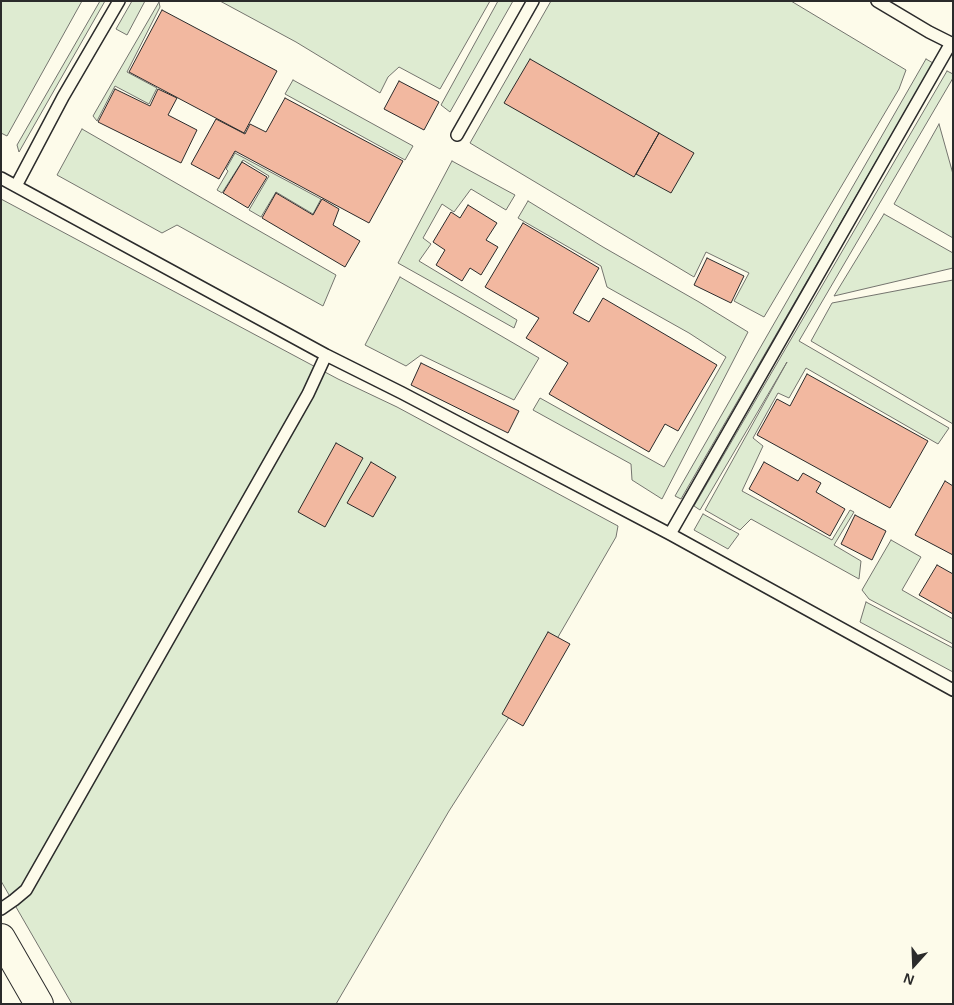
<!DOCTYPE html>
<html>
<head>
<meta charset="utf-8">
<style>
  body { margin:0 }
  #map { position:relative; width:954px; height:1005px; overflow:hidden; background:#fdfbea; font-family:Arial,sans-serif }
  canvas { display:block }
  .frame { position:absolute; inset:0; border:2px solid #2b2b2b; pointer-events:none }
  .north { position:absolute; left:889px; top:940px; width:50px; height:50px; -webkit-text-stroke:4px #fdfbea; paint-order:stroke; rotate:200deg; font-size:14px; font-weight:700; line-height:20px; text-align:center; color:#2b2b2b }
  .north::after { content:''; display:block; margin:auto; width:18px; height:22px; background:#2b2b2b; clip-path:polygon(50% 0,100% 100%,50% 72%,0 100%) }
</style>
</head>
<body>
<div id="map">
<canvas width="954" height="1005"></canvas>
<div class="frame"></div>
<div class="north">N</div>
</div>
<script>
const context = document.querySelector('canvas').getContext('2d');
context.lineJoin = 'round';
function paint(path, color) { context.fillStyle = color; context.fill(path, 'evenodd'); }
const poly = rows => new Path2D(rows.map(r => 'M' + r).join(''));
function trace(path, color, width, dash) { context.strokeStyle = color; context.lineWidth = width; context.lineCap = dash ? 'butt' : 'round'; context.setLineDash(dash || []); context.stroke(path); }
const green = poly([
  [1,1,82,1,7,136,1,133,1,1],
  [100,1,105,1,19,152,17,145,100,1],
  [132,1,145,1,127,35,116,29,132,1],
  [220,1,490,1,440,89,399,67,388,77,380,93,296,42,220,1],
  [498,1,513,1,450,112,441,105,498,1],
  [551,1,791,1,906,70,899,89,764,317,734,301,749,273,706,252,694,277,470,143,551,1],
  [159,2,160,7,127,72,157,88,149,104,115,86,97,121,93,116,159,2],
  [926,59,933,63,681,499,675,496,926,59],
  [947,71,953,74,953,78,799,341,949,428,938,444,806,368,789,398,778,393,753,438,763,446,742,491,832,540,850,510,854,512,834,545,861,561,859,579,751,519,740,530,705,510,787,362,700,510,694,506,947,71],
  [293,80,413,146,405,160,285,94,293,80],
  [939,124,953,174,953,238,894,204,939,124],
  [82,129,336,275,323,306,177,225,162,233,57,175,82,129],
  [235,153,321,199,313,214,276,192,261,217,249,210,269,176,243,160,222,193,217,190,228,171,226,169,235,153],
  [452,161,515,195,506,210,471,189,454,212,442,204,423,238,431,244,419,261,517,320,514,328,398,263,452,161],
  [1,199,338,379,397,407,618,526,616,537,536,675,449,811,336,1004,72,1004,1,881,1,199],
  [528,201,603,247,699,302,748,332,662,499,632,480,631,464,533,410,540,398,664,467,726,357,689,333,607,287,601,266,518,218,528,201],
  [884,214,953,253,953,268,834,296,884,214],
  [400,277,539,358,514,400,421,355,406,366,365,345,400,277],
  [953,280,953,424,811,341,832,303,953,280],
  [703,514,739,534,728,549,694,530,703,514],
  [891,540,921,557,902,590,953,619,953,644,869,599,862,590,891,540],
  [866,602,953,648,953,672,860,622,866,602]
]);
paint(green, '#deebd1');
trace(green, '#74746e', 1);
const building = poly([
  [162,10,277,71,244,133,129,72,162,10],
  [530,59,659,133,634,177,504,103,530,59],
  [399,81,439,102,424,130,384,109,399,81],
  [115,89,150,106,158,89,177,98,168,115,197,130,181,163,98,122,115,89],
  [285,98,403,161,369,223,235,151,219,179,191,164,216,119,245,134,250,124,266,132,285,98],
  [659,133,694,153,671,193,636,174,659,133],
  [242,162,267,177,248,208,223,193,242,162],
  [276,193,313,215,322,199,339,209,333,225,360,241,345,267,262,218,276,193],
  [468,205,497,223,486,240,498,247,481,275,470,268,462,281,436,265,445,250,433,242,451,212,460,218,468,205],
  [523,223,599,268,573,313,589,322,603,298,717,365,678,431,665,424,649,452,549,394,568,363,526,338,539,318,485,287,523,223],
  [707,258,744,276,731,303,694,285,707,258],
  [421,363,519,411,508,433,411,385,421,363],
  [807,374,928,441,890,508,757,435,777,399,790,406,807,374],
  [336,443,363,458,325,527,298,512,336,443],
  [371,462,396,477,373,517,347,503,371,462],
  [764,462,798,481,803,473,821,483,816,492,845,509,830,536,749,489,764,462],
  [945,481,953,486,953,555,915,535,945,481],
  [855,515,886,531,872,560,841,544,855,515],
  [937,565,953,574,953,614,919,595,937,565],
  [548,632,570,644,523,726,502,714,548,632]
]);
paint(building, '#f2b8a0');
trace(building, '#2b2b2b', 1);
const service = poly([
  [877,1,929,32,953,44],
  [457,135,533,1],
  [1,178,326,355,402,393,670,534,953,690],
  [16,186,63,97,119,1],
  [670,534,951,43],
  [1,909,14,900,26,890,308,394,326,355]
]);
const trunk = poly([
  [1,938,39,1004]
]);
trace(service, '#2b2b2b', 14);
trace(trunk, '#2b2b2b', 30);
trace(service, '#fdfbea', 11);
trace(trunk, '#fdfbea', 28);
</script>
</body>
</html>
